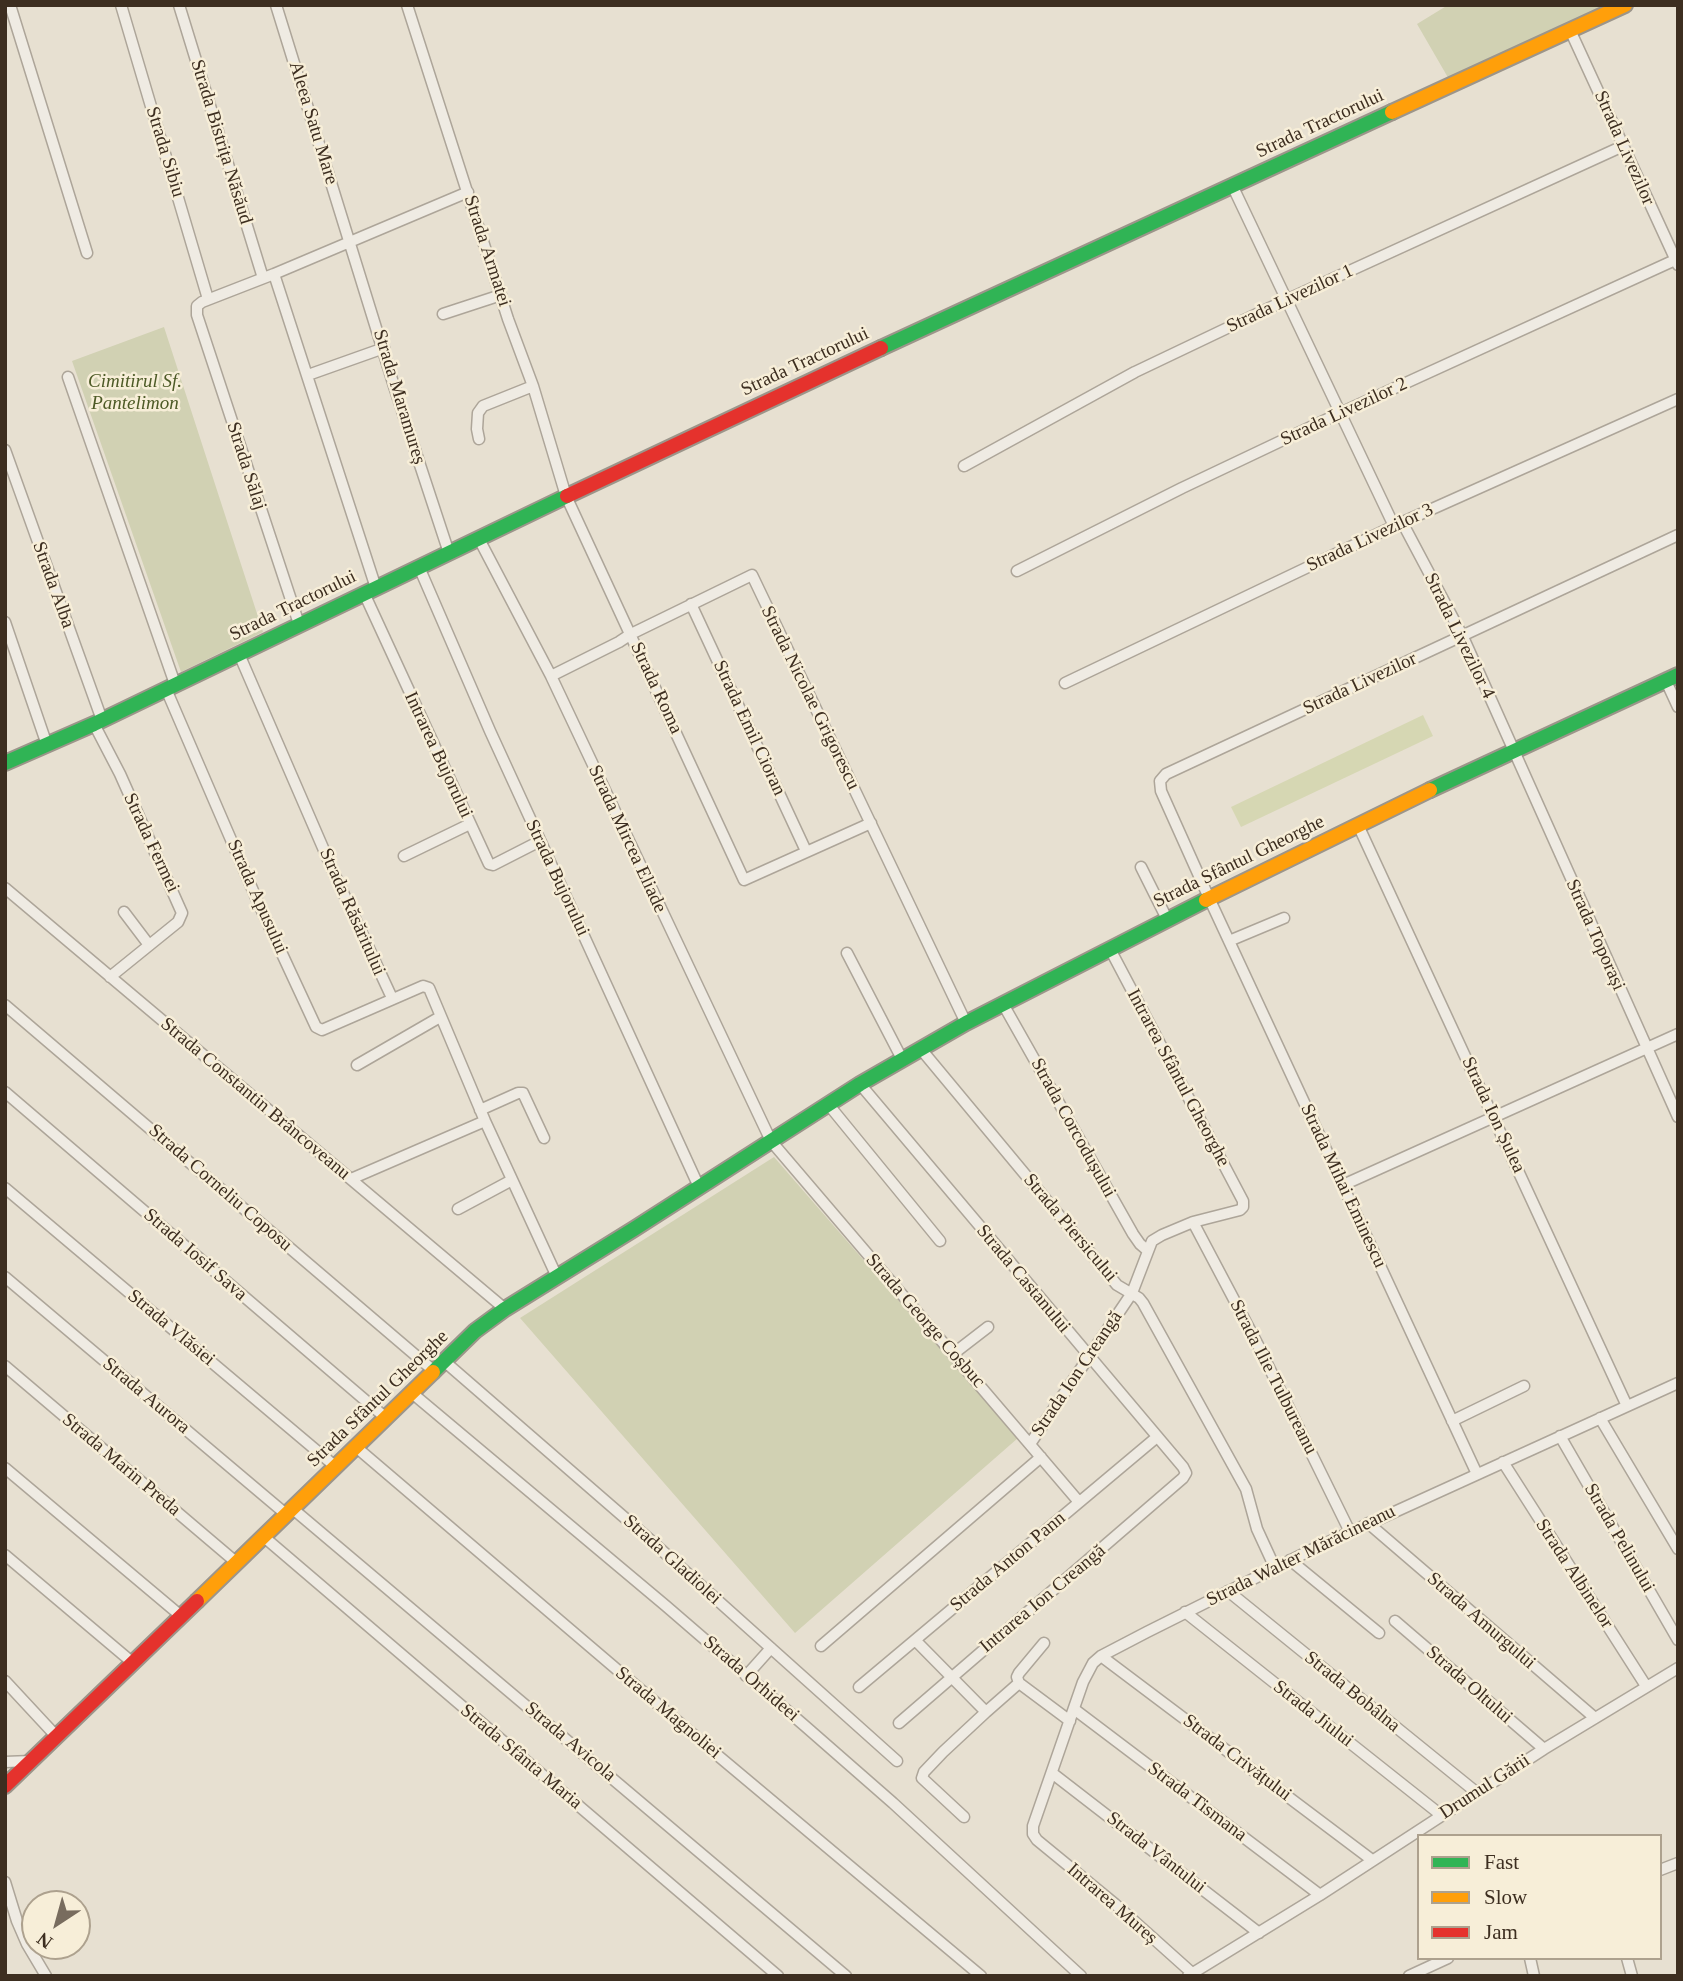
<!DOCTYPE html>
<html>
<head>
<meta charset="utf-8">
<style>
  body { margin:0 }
  #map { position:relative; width:1683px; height:1981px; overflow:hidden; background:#e7e0d1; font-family:Georgia,serif }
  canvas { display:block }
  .frame { position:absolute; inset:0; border:7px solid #3d2e20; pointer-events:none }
  .legend { position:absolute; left:1417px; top:1834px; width:245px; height:126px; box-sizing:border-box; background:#f7eed8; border:2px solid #ada18e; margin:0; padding:9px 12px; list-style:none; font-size:21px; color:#3d2e20 }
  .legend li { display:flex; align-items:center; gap:14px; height:35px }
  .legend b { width:35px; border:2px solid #ada18e }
  .north { position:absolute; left:21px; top:1890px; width:70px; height:70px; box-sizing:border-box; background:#f7eed8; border:2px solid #ada18e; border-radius:50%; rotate:216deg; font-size:19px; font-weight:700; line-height:28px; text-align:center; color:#3d2e20 }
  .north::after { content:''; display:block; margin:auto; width:24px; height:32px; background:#786c5e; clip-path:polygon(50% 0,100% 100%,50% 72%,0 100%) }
</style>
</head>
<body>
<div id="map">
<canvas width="1683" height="1981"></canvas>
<div class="frame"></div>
<ul class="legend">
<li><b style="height:9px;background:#30b455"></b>Fast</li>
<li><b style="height:9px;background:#ff9f0a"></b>Slow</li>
<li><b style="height:9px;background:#e5322d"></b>Jam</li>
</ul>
<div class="north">N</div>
</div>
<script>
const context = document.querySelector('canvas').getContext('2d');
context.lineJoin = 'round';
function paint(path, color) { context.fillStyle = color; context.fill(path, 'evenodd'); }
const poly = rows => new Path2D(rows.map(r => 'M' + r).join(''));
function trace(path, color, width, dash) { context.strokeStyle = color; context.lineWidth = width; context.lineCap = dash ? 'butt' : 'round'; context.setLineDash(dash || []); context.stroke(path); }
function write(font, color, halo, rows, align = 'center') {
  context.font = font + ' Georgia,serif'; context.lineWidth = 5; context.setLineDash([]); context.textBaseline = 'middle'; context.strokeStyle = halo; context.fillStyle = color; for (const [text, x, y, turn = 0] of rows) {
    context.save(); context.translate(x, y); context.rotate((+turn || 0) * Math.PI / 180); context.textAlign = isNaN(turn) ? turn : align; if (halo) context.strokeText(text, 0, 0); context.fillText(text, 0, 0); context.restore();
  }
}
paint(poly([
  [1423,715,1433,736,1241,827,1231,807]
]), '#d6d7b3');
paint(poly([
  [1448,5,1617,5,1450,81,1417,24],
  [164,327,263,632,181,672,72,361],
  [774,1157,1018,1438,795,1633,520,1318]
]), '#d1d1b3');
const street = poly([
  [10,5,87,253],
  [121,5,208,299],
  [179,5,263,278],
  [276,5,394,386,449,553],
  [407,5,508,319,533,386,566,496,744,880,871,823],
  [1570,30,1678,265],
  [1232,185,1394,526],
  [274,274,376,588],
  [443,314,501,295],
  [308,375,384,348],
  [68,377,175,684],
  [479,439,477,429,478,413,483,406,533,386],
  [5,450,102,720],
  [964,466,1135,372,1286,300,1623,146],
  [1402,522,1463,637,1678,1117],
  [479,539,551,676,771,1141,1079,1502],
  [419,567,490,731,699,1187],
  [1017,571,1182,488,1340,413,1675,260],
  [364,593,489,864,493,865,540,841],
  [691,604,806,851],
  [5,622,47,745],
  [299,624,197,315,197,306,202,302,274,274,468,192],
  [239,654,333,871,392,998],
  [551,676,619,642,631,634,752,575,966,1023],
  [1666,681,1678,707],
  [1065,683,1394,526,1678,399],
  [166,689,257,900,316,1027,322,1030,423,986,429,988,485,1121,557,1277],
  [94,724,120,774,182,913,178,922,110,977],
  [1358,825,1627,1406],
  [404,856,470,824],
  [1141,867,1167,919],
  [5,888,505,1309],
  [124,912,149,945],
  [1229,941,1284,918],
  [847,953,902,1059],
  [1003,1004,1133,1234,1140,1244,1147,1250],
  [5,1005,434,1371],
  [920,1048,1117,1285,1139,1298,1143,1303,1246,1489,1257,1529,1275,1568],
  [357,1065,440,1017],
  [860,1084,1183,1467,1186,1473,1183,1478,899,1723],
  [5,1092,386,1418],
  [828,1104,940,1241],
  [480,1110,518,1093,523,1093,544,1138],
  [351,1179,485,1121],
  [1343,1185,1678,1034],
  [5,1188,336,1467],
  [458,1209,512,1180],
  [1193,1222,1258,1345,1350,1532],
  [5,1277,287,1515],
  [953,1354,988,1327],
  [444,1361,648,1538,897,1761],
  [5,1366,237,1563],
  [412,1393,666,1606,805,1726,893,1803,1081,1976],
  [1600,1418,1678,1549],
  [1452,1421,1524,1386],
  [1560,1436,1678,1640],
  [1030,1444,1132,1293,1152,1241,1162,1235,1193,1222,1240,1210,1243,1207,1243,1201,1110,949],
  [356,1447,716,1754,981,1976],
  [1503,1462,1646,1686],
  [5,1468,181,1616],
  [1477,1474,1209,898,1161,791,1160,781,1166,774,1678,535],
  [293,1509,846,1976],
  [1368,1523,1595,1718],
  [264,1537,778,1976],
  [5,1555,133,1663],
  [1290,1560,1379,1633],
  [1228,1591,1476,1792],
  [1185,1612,1441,1815],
  [1395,1621,1544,1749],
  [915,1640,986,1712],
  [821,1646,1041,1457],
  [1101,1656,1372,1860],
  [746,1676,771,1648],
  [5,1681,57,1737],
  [1019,1683,1017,1677,1019,1673,1044,1643],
  [859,1687,1157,1437],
  [1074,1709,1320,1895],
  [5,1762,31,1761],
  [1052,1773,1259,1933],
  [964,1817,922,1778,924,1772,943,1752,986,1712,1019,1683,1070,1721],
  [1660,1870,1678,1863],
  [5,1882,17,1921,27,1944,46,1976],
  [1530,1958,1534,1976],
  [1627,1958,1632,1976],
  [1192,1973,1115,1904,1037,1840,1033,1834,1033,1826,1083,1682,1093,1663,1101,1656,1147,1632,1311,1550,1678,1383],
  [1188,1976,1320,1895,1544,1749,1678,1668],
  [1409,1976,1448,1958]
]);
const fast = poly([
  [881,348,1392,112],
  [5,763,94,724,567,496],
  [1430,790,1678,675],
  [433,1372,475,1331,505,1309,634,1229,860,1084,966,1023,1206,900]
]);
const slow = poly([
  [1392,112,1625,5],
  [1206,900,1430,790],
  [197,1601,433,1372]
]);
const jam = poly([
  [567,496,881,348],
  [5,1786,197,1601]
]);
trace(street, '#ada599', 13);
trace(fast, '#9c958a', 18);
trace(slow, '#9c958a', 18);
trace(jam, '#9c958a', 18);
trace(street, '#efebe3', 10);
trace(fast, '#30b455', 14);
trace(slow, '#ff9f0a', 14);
trace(jam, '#e5322d', 14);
write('19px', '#3d2e20', '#f7eed8', [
  ["Aleea Satu Mare",313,123,73],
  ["Strada Tractorului",1320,124,-25],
  ["Strada Bistrița Năsăud",221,142,73],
  ["Strada Livezilor",1624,148,66],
  ["Strada Sibiu",165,152,73],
  ["Strada Armatei",487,251,72],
  ["Strada Livezilor 1",1290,299,-25],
  ["Strada Tractorului",805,362,-25],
  ["Strada Maramureș",399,397,73],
  ["Strada Livezilor 2",1344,412,-25],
  ["Strada Sălaj",246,466,72],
  ["Strada Livezilor 3",1370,538,-25],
  ["Strada Alba",53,585,70],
  ["Strada Tractorului",293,606,-26],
  ["Strada Livezilor 4",1459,636,64],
  ["Strada Livezilor",1360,684,-25],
  ["Strada Roma",656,688,65],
  ["Strada Nicolae Grigorescu",810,698,64],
  ["Strada Emil Cioran",749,728,65],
  ["Intrarea Bujorului",438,755,65],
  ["Strada Mircea Eliade",627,839,65],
  ["Strada Fermei",151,843,65],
  ["Strada Sfântul Gheorghe",1239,862,-26],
  ["Strada Bujorului",557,878,65],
  ["Strada Apusului",257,897,66],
  ["Strada Răsăritului",352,912,66],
  ["Strada Toporași",1595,935,66],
  ["Intrarea Sfântul Gheorghe",1178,1078,62],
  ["Strada Constantin Brâncoveanu",255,1099,40],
  ["Strada Ion Șulea",1493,1115,65],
  ["Strada Corcodușului",1073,1128,61],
  ["Strada Mihai Eminescu",1343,1186,65],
  ["Strada Corneliu Coposu",220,1188,41],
  ["Strada Piersicului",1070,1228,50],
  ["Strada Iosif Sava",195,1255,41],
  ["Strada Castanului",1023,1279,50],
  ["Strada George Coșbuc",925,1321,49],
  ["Strada Vlăsiei",171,1328,40],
  ["Strada Ion Creangă",1077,1374,-56],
  ["Strada Ilie Tulbureanu",1273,1377,63],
  ["Strada Aurora",146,1396,40],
  ["Strada Sfântul Gheorghe",378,1399,-44],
  ["Strada Marin Preda",121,1465,40],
  ["Strada Pelinului",1619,1538,60],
  ["Strada Walter Mărăcineanu",1301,1556,-26],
  ["Strada Gladiolei",672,1560,42],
  ["Strada Anton Pann",1008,1562,-40],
  ["Strada Albinelor",1574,1574,57],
  ["Intrarea Ion Creangă",1043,1599,-40],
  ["Strada Amurgului",1481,1621,41],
  ["Strada Orhideei",751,1679,41],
  ["Strada Oltului",1469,1685,41],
  ["Strada Bobâlna",1352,1692,39],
  ["Strada Magnoliei",668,1713,40],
  ["Strada Jiului",1313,1714,38],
  ["Strada Avicola",570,1742,40],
  ["Strada Sfânta Maria",521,1757,40],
  ["Strada Crivățului",1237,1758,37],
  ["Drumul Gării",1485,1787,-33],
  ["Strada Tismana",1197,1802,37],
  ["Strada Vântului",1156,1853,38],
  ["Intrarea Mureș",1112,1904,41]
]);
write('italic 19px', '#4d5a26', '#f7eed8', [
  ["Cimitirul Sf.",135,382],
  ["Pantelimon",135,404]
]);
</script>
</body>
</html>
